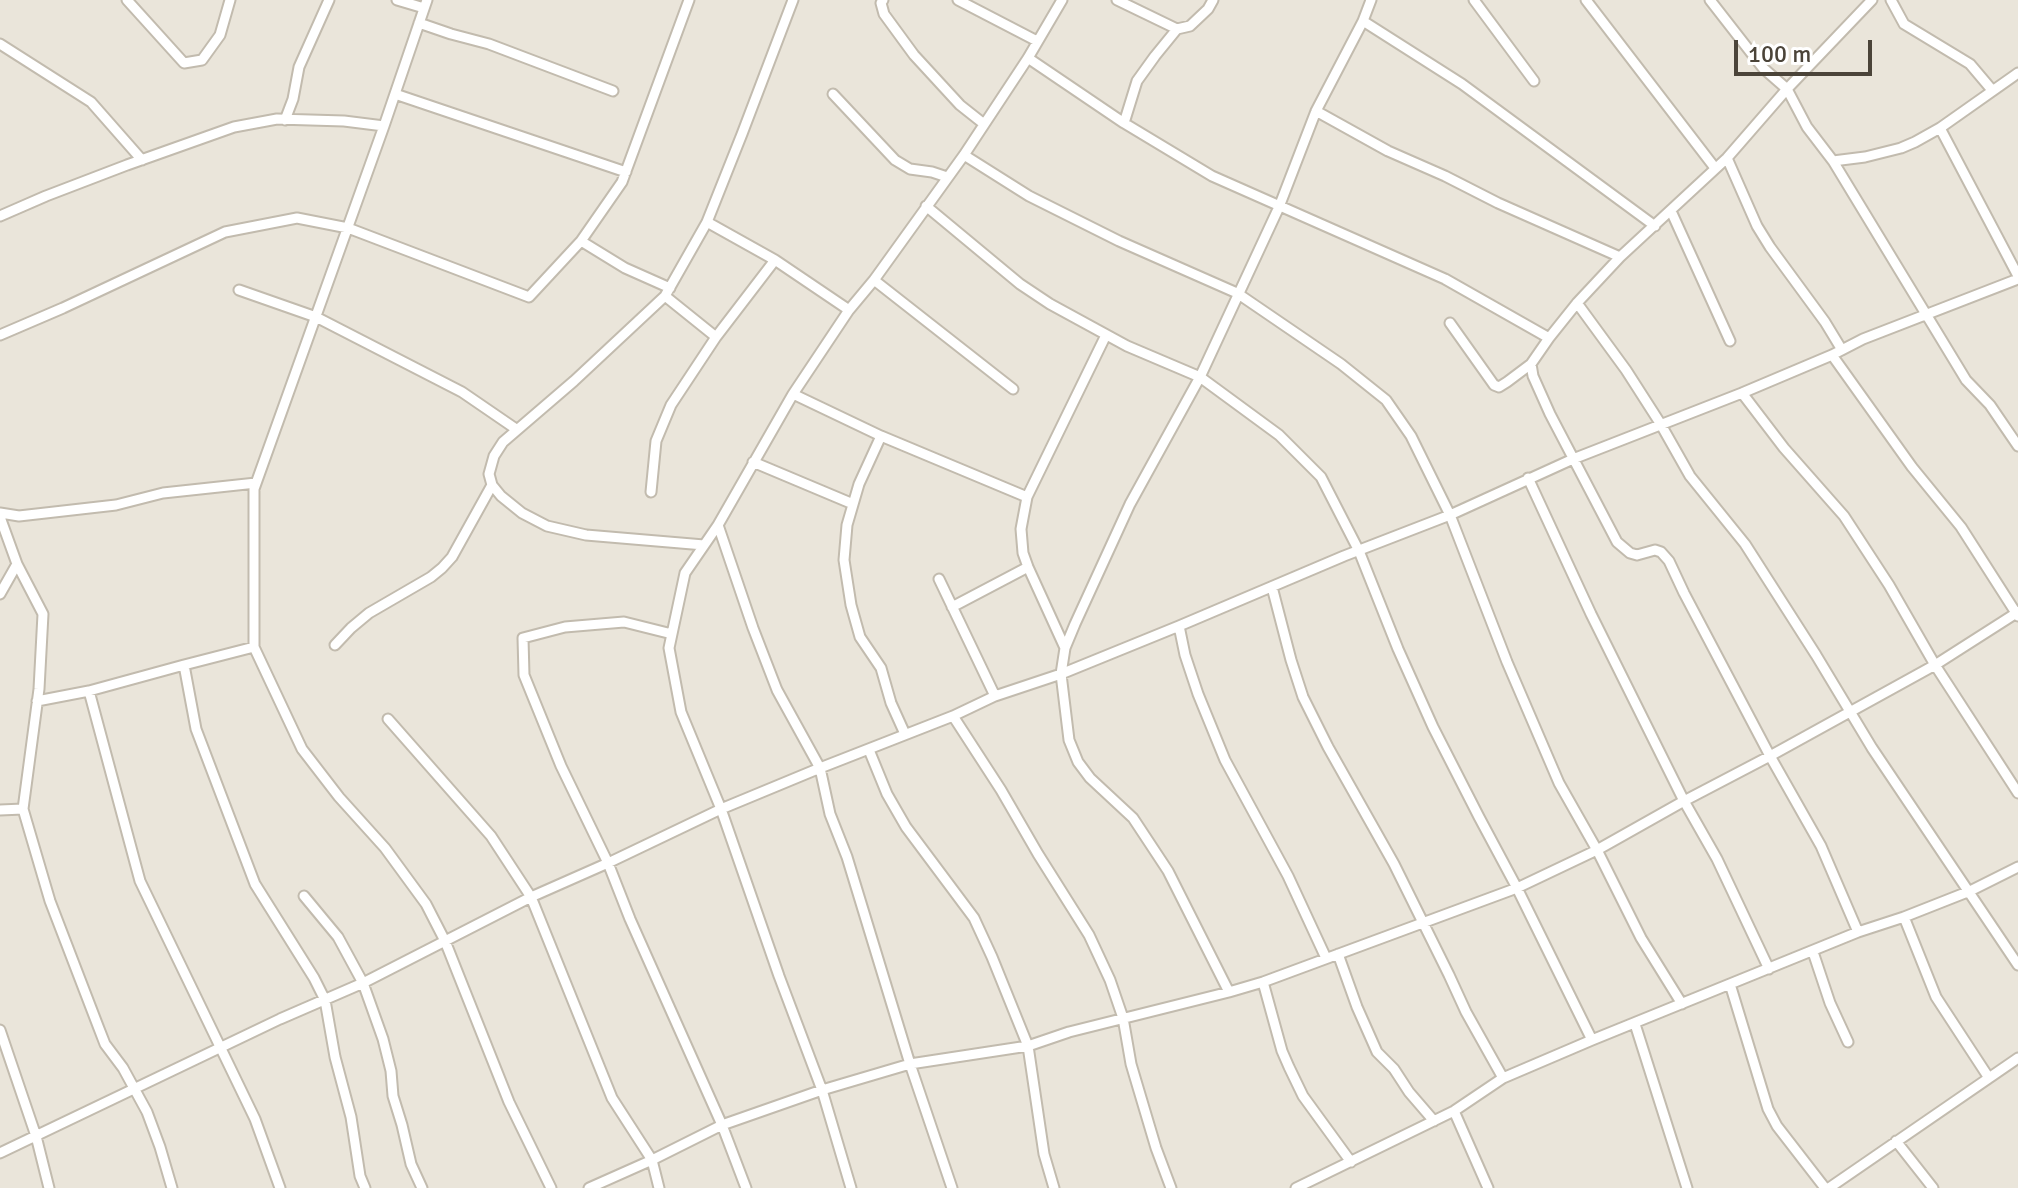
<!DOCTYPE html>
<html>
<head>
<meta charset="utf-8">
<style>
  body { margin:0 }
  #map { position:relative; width:2018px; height:1188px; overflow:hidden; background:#f6f3ec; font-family:Signika,sans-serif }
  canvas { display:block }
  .scale { position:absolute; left:1734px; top:40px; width:138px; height:36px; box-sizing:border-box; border:4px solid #4b4439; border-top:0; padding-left:10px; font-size:24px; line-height:28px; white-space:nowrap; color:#4b4439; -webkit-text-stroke:6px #fff; paint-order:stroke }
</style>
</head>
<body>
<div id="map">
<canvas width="2018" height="1188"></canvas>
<div class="scale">100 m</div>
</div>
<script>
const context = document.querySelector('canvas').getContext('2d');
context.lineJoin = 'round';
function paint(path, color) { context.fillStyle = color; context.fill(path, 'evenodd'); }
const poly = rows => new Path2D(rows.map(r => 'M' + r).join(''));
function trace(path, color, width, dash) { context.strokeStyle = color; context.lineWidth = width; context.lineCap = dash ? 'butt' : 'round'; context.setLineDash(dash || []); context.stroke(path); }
paint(poly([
  [0,0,2018,0,2018,1188,0,1188]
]), '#eae5da');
const minor = poly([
  [127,0,184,63,202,60,220,35,230,0],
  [397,0,424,8],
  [427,0,384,126,254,489,254,647,302,749,339,797,385,848,426,904,445,941,509,1102,551,1188],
  [793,0,742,134,707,222,775,260,849,310],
  [883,0,881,3,884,14,914,55,960,105,984,124],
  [958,0,1037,41],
  [1117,0,1177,29],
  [1474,0,1534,81],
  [1586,0,1715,168],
  [1710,0,1763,68,1787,89,1807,127,1833,161,1966,380,1990,405,2018,446],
  [1891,0,1904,24,1970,64,1992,90],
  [1363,21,1462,84,1655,226],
  [419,23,451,34,489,44,613,91],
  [0,44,91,102,142,160],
  [1028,58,1124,123,1212,176,1445,279,1549,338],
  [395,94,626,172],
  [833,94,895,160,910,169,932,172,947,177],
  [1316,111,1388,151,1445,176,1498,203,1620,257],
  [285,120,293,99,299,67,329,0],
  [1124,123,1137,81,1155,56,1177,29,1190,26,1208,9,1213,0],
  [1940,128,2018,276],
  [964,155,1029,196,1119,241,1237,293,1341,364,1386,400,1411,436,1450,515,1507,662,1559,783,1597,850,1641,938,1682,1004],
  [1727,158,1757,226,1770,247,1825,322,1842,350],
  [1833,161,1865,157,1901,148,1915,142,1940,128,2018,73],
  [926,206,1020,284,1050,304,1127,346,1200,377,1279,435,1321,477,1359,551,1398,649,1433,727,1479,817,1517,888,1592,1040],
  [1671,211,1730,341],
  [0,216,46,196,127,165,234,127,277,119,344,121,384,126],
  [581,241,625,268,670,288],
  [874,280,1013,389],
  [239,290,316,317,462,392,516,429],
  [665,296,716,337],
  [1577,303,1626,370,1660,423,1690,476,1745,544,1816,655,1872,748,2018,965],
  [1450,323,1494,385,1499,387,1507,382,1531,364],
  [0,335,63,308,225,232,297,218,348,228,529,297,581,241,622,182,689,0],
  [1832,355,1912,467,1961,527,2018,616],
  [1742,393,1784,448,1844,516,1889,585,1935,665,2018,793],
  [793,394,881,436,1027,497,1021,529,1023,553,1028,567,1065,648],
  [881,436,859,484,847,525,844,560,851,605,860,637,881,668,891,703,905,734],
  [753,462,853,504],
  [1528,478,1591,614,1684,801,1717,859,1769,969],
  [651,492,656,441,671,405,716,337,775,260],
  [1027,497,1106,335],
  [0,513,19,516,116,505,163,493,256,483],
  [0,517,17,564,43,614,39,689,23,809,0,810],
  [718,525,685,573,669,648,681,712,721,809,779,976,822,1090,851,1188],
  [704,545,586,535,547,526,522,513,501,496,492,485,489,474,494,456,503,442,574,381,665,296,707,222],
  [939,579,995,696],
  [1272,587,1291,660,1303,697,1328,747,1394,864,1449,975,1466,1012,1503,1078],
  [0,594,17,564],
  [952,607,1028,567],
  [1179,626,1185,655,1198,694,1225,760,1288,876,1326,958],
  [672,634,624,622,565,627,523,638,524,675,561,766,608,863,630,919,722,1125,746,1188],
  [335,645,351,628,369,613,431,577,442,568,452,557,492,485],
  [254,647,184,665,196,729,255,884,314,978,325,1000,335,1057,351,1117,360,1176,365,1188],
  [89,691,140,881,255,1119,280,1188],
  [37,701,89,691,184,665],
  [953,716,1001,790,1038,854,1089,935,1110,980,1123,1018,1131,1064,1156,1148,1171,1188],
  [388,719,491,836,531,897,612,1098,652,1160,659,1188],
  [869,750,887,794,906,827,974,918,992,957,1028,1046,1044,1154,1054,1188],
  [23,809,50,901,98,1026,105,1044,123,1068,147,1112,160,1147,172,1188],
  [304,896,338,937,363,983,383,1039,391,1071,393,1096,402,1125,411,1164,422,1188],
  [1904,917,1936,997,1989,1078],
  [1858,932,1821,846,1770,756,1684,593,1669,561,1661,552,1655,550,1637,555,1630,553,1617,542,1550,414,1533,376,1531,364,1549,338,1577,303,1620,257,1727,158,1787,89,1872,0],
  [1813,952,1830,1003,1848,1042],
  [1338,954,1357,1007,1377,1052,1394,1069,1409,1092,1434,1121],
  [1263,982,1282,1051,1289,1067,1303,1096,1351,1162],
  [1730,984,1768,1109,1777,1126,1825,1188],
  [1229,992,1168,871,1133,818,1090,778,1078,762,1069,740,1061,674,1065,648,1075,624,1130,504,1200,377,1279,207,1316,111,1363,21,1371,0],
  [1635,1024,1687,1188],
  [0,1030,36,1136,49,1188],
  [1454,1111,1488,1188],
  [1896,1141,1933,1188],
  [0,1153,280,1019,363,983,531,897,608,863,721,809,820,768,953,716,995,696,1061,674,1179,626,1344,556,1450,515,1573,459,1742,393,1832,355,1863,339,2018,279],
  [589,1188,652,1160,722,1125,822,1090,910,1064,1028,1046,1069,1032,1229,992,1263,982,1517,888,1597,850,1684,801,1770,756,1935,665,2018,612],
  [952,1188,910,1064,847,857,830,814,820,768,777,690,753,628,718,525,793,394,849,310,874,280,964,155,1028,58,1062,0],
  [1296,1188,1454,1111,1503,1078,1592,1040,1858,932,1904,917,1970,891,2018,867],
  [1829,1188,2018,1058]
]);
trace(minor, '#c2bbae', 13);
trace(minor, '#fff', 9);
</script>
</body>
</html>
